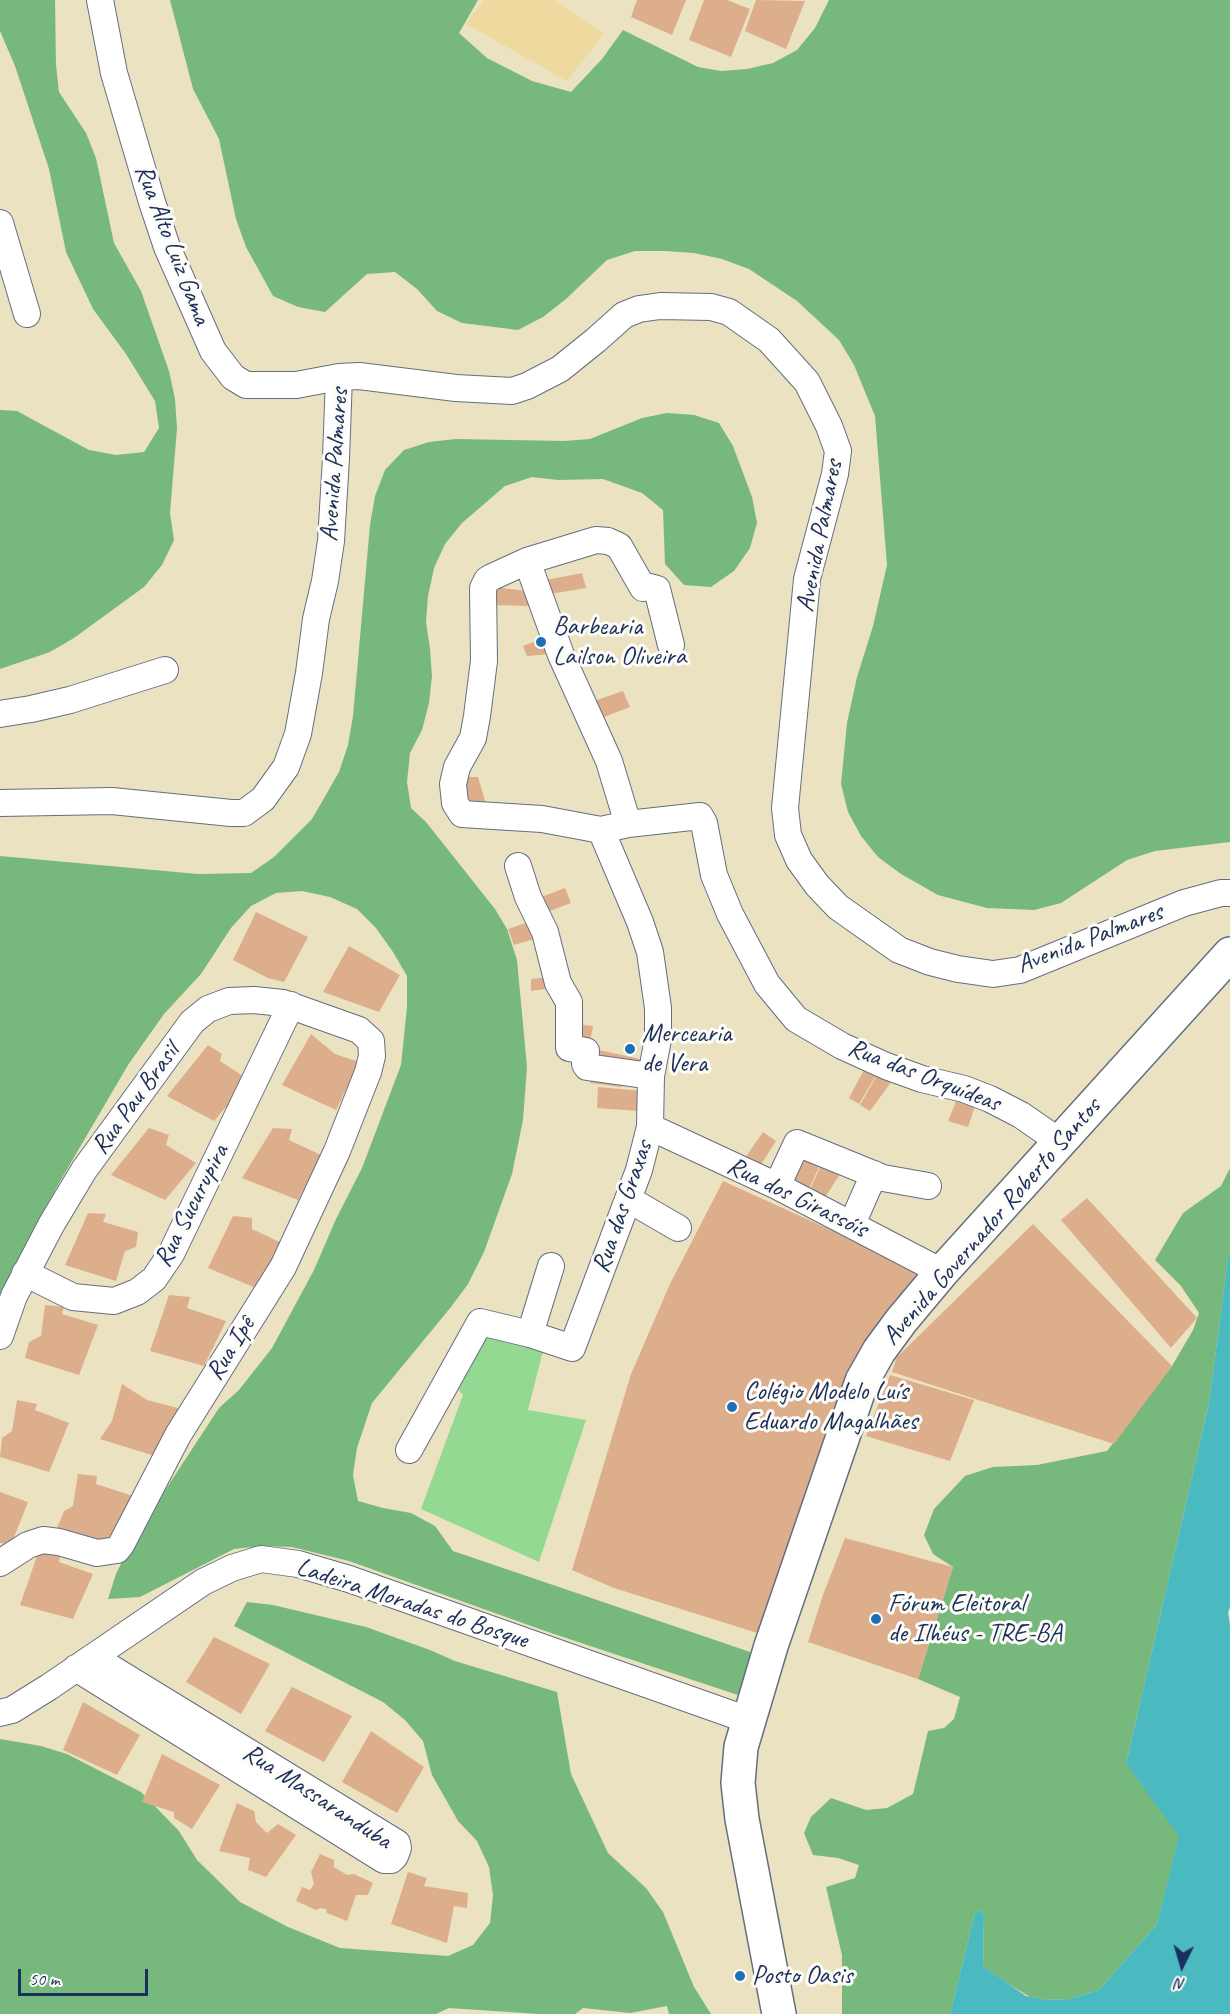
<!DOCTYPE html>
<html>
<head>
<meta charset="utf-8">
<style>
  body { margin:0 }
  #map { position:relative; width:1230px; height:2014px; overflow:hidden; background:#ebe2c1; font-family:Caveat,sans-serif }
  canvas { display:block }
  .north { position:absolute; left:1152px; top:1936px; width:60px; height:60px; -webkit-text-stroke:4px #fdfcf7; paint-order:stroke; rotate:185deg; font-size:16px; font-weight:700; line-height:24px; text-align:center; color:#1b2f5e }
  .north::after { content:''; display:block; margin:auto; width:21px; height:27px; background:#1b2f5e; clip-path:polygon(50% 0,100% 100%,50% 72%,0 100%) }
  .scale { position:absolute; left:18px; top:1969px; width:130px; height:27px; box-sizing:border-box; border:3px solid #1b2f5e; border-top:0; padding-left:8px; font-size:18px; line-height:21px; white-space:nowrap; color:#1b2f5e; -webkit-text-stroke:4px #fdfcf7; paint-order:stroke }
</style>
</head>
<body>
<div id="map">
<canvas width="1230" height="2014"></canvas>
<div class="north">N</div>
<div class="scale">50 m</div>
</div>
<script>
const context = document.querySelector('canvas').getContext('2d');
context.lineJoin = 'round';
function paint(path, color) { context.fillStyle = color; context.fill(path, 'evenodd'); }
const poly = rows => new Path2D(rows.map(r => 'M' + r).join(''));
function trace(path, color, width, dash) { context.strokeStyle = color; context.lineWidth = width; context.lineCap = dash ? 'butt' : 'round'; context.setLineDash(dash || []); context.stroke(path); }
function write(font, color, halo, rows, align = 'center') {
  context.font = font + ' Caveat,sans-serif'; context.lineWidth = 6; context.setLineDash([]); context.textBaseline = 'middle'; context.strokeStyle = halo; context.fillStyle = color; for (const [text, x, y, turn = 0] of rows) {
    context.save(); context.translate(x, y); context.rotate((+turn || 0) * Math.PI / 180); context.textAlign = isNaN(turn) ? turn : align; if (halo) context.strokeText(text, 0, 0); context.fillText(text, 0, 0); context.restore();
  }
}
paint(poly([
  [486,1337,543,1351,528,1410,586,1420,539,1562,421,1509,463,1395,455,1386]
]), '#94d992');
paint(poly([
  [0,0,55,0,56,65,59,92,86,133,96,158,114,243,141,291,169,371,175,399,177,428,170,513,174,540,162,565,144,587,74,638,50,652,0,669,0,410,17,411,89,450,116,455,144,452,159,428,155,401,126,354,93,309,66,252,49,169,15,66,0,31],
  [170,0,478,0,459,33,487,58,532,81,571,92,602,59,623,30,698,67,721,71,747,69,773,63,797,50,815,28,829,0,1230,0,1230,842,1155,851,1127,860,1061,903,1034,910,987,908,938,895,901,874,878,857,861,836,848,812,841,784,847,723,857,677,873,626,887,565,875,416,854,365,839,340,797,301,749,269,722,259,694,253,665,251,635,251,607,260,566,299,543,317,518,330,462,323,437,311,417,289,395,272,367,274,325,312,298,307,273,296,246,247,236,219,219,139,193,89],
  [667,413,694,415,719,423,733,446,752,497,757,523,750,548,734,571,711,587,684,585,665,564,663,510,642,493,603,479,558,480,532,477,505,486,462,523,445,544,434,568,428,596,426,622,430,649,432,676,429,703,422,730,410,753,407,782,411,808,426,822,495,909,507,929,517,960,527,1067,523,1120,512,1174,484,1252,468,1284,451,1307,372,1403,357,1448,353,1475,358,1501,383,1508,411,1513,435,1526,453,1551,762,1656,747,1698,548,1632,349,1561,292,1547,262,1546,234,1549,140,1597,108,1599,116,1574,128,1549,158,1501,219,1408,239,1390,272,1348,314,1270,336,1219,362,1168,401,1065,407,1007,407,976,393,952,376,928,357,909,330,897,302,891,276,893,251,906,231,928,201,974,164,1014,128,1065,59,1183,0,1294,0,856,198,874,251,873,274,857,312,819,339,772,348,745,353,716,370,525,375,496,385,470,404,450,429,442,456,439,564,441,590,439,642,418],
  [1230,1168,1230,1256,1228,1260,1209,1403,1126,1764,1180,1835,1157,1924,1099,1990,1069,1999,1047,2000,1030,1997,1007,1983,983,1966,984,1915,980,1910,975,1913,950,2014,842,2014,842,1955,826,1887,855,1878,859,1865,838,1858,813,1855,804,1833,811,1817,831,1798,866,1810,887,1808,913,1794,928,1731,944,1728,954,1719,960,1697,918,1679,953,1567,933,1554,924,1535,934,1509,965,1476,993,1467,1037,1465,1107,1451,1172,1366,1193,1330,1199,1313,1181,1286,1155,1260,1183,1213,1221,1186],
  [247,1602,273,1605,366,1627,430,1650,455,1661,557,1692,571,1774,608,1853,646,1888,663,1912,694,1987,711,2014,669,2014,667,2006,630,2013,583,2008,575,2014,539,2014,449,2008,436,2014,0,2014,0,1739,41,1746,67,1754,141,1792,179,1831,197,1860,240,1902,288,1927,340,1948,448,1956,473,1945,490,1923,493,1895,489,1867,477,1841,458,1821,432,1775,423,1741,405,1720,383,1702,234,1626]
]), '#77b97c');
paint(poly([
  [484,0,554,0,604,34,567,81,466,24]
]), '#eeda9e');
paint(poly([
  [1230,1256,1230,1607,1228,1613,1230,1625,1230,2014,950,2014,975,1913,980,1910,984,1915,983,1966,1026,1996,1047,2000,1069,1999,1099,1990,1157,1924,1179,1836,1126,1764,1209,1403,1228,1259]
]), '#4bbac0');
paint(poly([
  [637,0,686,0,672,35,631,17],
  [704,0,727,0,750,9,731,57,689,40],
  [756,0,805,1,786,49,745,31],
  [582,573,586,588,550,594,546,580],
  [495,587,533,592,533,606,493,605],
  [546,637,551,654,527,656,523,646],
  [623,691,630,707,599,719,591,702],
  [461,777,478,777,486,804,466,805],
  [565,888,571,903,542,914,536,899],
  [256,912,308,937,284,982,268,978,233,960],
  [529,922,534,939,514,945,508,929],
  [349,946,400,975,379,1012,323,992],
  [551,977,553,988,531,991,531,979],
  [576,1024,593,1026,589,1048,572,1046],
  [311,1034,335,1054,359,1062,336,1110,282,1085],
  [208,1045,222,1054,220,1061,249,1080,214,1121,167,1096],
  [590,1048,640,1059,638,1073,588,1064],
  [865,1068,878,1072,859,1104,849,1098],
  [593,1070,623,1076,622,1087,590,1083],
  [880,1070,894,1078,870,1111,860,1105],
  [598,1087,642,1091,639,1111,597,1108],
  [959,1094,976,1103,968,1127,948,1121],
  [149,1128,169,1135,166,1145,196,1163,165,1200,111,1175],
  [273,1128,292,1129,289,1140,321,1155,298,1200,242,1178],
  [763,1132,776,1141,760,1166,745,1158],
  [804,1156,820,1165,809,1189,792,1180],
  [822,1163,842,1171,824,1199,809,1192],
  [723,1181,926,1273,770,1637,614,1588,572,1570,631,1374,670,1284],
  [1087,1198,1197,1318,1171,1348,1061,1220],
  [88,1213,106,1214,103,1222,138,1232,136,1247,125,1251,116,1281,65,1265],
  [233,1216,252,1218,252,1229,286,1245,256,1288,208,1268],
  [1033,1224,1172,1366,1114,1444,892,1372,897,1357],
  [169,1295,190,1297,187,1308,226,1321,204,1366,150,1351],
  [45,1305,64,1307,62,1314,98,1325,79,1375,25,1358,29,1342,41,1336],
  [890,1375,974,1400,950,1461,866,1436],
  [122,1384,147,1400,178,1408,177,1415,155,1456,100,1439,112,1421],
  [17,1400,37,1404,35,1410,69,1423,49,1472,0,1457,2,1438,12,1431],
  [78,1474,97,1476,96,1484,133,1496,111,1543,57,1528,64,1511,73,1506],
  [0,1492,28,1502,11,1545,0,1543],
  [845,1538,953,1567,918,1679,808,1642,823,1595],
  [39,1550,60,1554,59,1562,93,1574,73,1619,20,1605],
  [214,1637,270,1664,241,1714,186,1682],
  [292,1687,352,1716,324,1762,265,1731],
  [83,1702,140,1735,117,1775,63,1750],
  [371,1731,424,1767,397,1813,342,1782],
  [162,1754,220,1785,192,1829,174,1818,174,1812,142,1802],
  [237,1803,254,1811,256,1822,267,1833,278,1824,296,1835,266,1877,248,1870,250,1858,219,1851],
  [320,1854,334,1860,334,1867,347,1875,354,1874,373,1883,368,1895,356,1895,347,1921,327,1913,326,1909,321,1908,316,1910,296,1901,302,1887,310,1890,314,1884,311,1872],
  [408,1872,427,1878,424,1886,468,1893,467,1908,454,1906,447,1943,391,1924]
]), '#ddae8c');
const minor = poly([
  [100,0,114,73,152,202,167,247,213,351,233,377,246,385,296,385,339,377,359,376,456,388,512,391,527,386,560,369,596,340,624,315,639,309,660,306,711,307,729,312,769,340,807,382,829,426,838,451,835,474,807,579,785,808,788,835,799,860,817,885,838,907,899,950,930,962,958,969,993,974,1020,970,1184,903,1221,893,1230,893],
  [0,223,27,314],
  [527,561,492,577,487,580,483,588,484,661,477,716,473,738,457,767,453,784,455,803,462,814,542,819,601,830,628,824,700,816,704,823,714,875,730,914,767,984,796,1019,842,1046,886,1066,922,1079,964,1089,990,1099,1021,1115,1060,1142],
  [0,714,31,709,70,700,165,670],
  [0,803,112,801,231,813,244,813,263,799,286,767,298,734,309,673,316,619,325,581,331,541,336,458,339,377],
  [628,824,609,761,561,655,527,561,596,540,608,541,619,546,643,588,650,587,657,589,671,645],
  [518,866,528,897,545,932,558,983,569,1002,569,1048,586,1051,585,1064,587,1067,651,1076],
  [650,1127,777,1186,942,1272],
  [777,1186,797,1143,883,1178,928,1186],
  [628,1199,678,1228],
  [852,1224,874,1174],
  [25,1273,73,1297,114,1301,137,1292,154,1279,171,1254,291,1005],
  [530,1334,551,1266],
  [0,1336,14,1296,51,1225,84,1170,192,1022,208,1009,229,1001,254,1000,283,1003,359,1030,371,1041,372,1056,368,1072,337,1151,283,1267,178,1435,121,1545,117,1550,97,1553,59,1542,43,1540,28,1545,0,1563],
  [409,1450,480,1322,530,1334,572,1348,639,1170,650,1127,651,1076,658,1039,658,1008,650,952,640,922,601,830],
  [76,1668,384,1860,391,1860,395,1856,398,1848,397,1843,93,1657],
  [0,1713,12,1710,49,1687,203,1582,232,1568,261,1559,298,1564,349,1579,748,1720]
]);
const major = poly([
  [779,2014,742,1819,738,1783,741,1747,771,1646,862,1381,879,1351,901,1321,942,1272,1230,954]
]);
trace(minor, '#646e81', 28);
trace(major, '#646e81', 36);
trace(minor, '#fff', 26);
trace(major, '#fff', 33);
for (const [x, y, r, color] of [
  [541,642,6,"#1f6fb2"],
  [630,1049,6,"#1f6fb2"],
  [732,1407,6,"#1f6fb2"],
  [876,1619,6,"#1f6fb2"],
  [740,1976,6,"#1f6fb2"]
]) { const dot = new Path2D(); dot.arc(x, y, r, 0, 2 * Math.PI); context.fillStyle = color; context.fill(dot); trace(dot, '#fdfcf7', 2); }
write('26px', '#1b2f5e', '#fdfcf7', [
  ["Rua Alto Luiz Gama",172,245,69],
  ["Avenida Palmares",335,465,-86],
  ["Avenida Palmares",820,536,-79],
  ["Avenida Palmares",1090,939,-21],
  ["Rua das Orquídeas",924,1076,21],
  ["Rua Pau Brasil",136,1099,-54],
  ["Rua dos Girassóis",797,1198,26],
  ["Rua Sucurupira",192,1206,-63],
  ["Rua das Graxas",623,1207,-71],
  ["Avenida Governador Roberto Santos",992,1222,-49],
  ["Rua Ipê",231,1349,-58],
  ["Ladeira Moradas do Bosque",412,1604,18],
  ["Rua Massaranduba",317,1797,33]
]);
write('26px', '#1b2f5e', '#fdfcf7', [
  ["Barbearia",553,627],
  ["Lailson Oliveira",553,657],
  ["Mercearia",642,1034],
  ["de Vera",642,1064],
  ["Colégio Modelo Luís",744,1392],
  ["Eduardo Magalhães",744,1422],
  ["Fórum Eleitoral",888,1604],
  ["de Ilhéus - TRE-BA",888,1634],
  ["Posto Oasis",752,1976]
], 'left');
</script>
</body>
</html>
